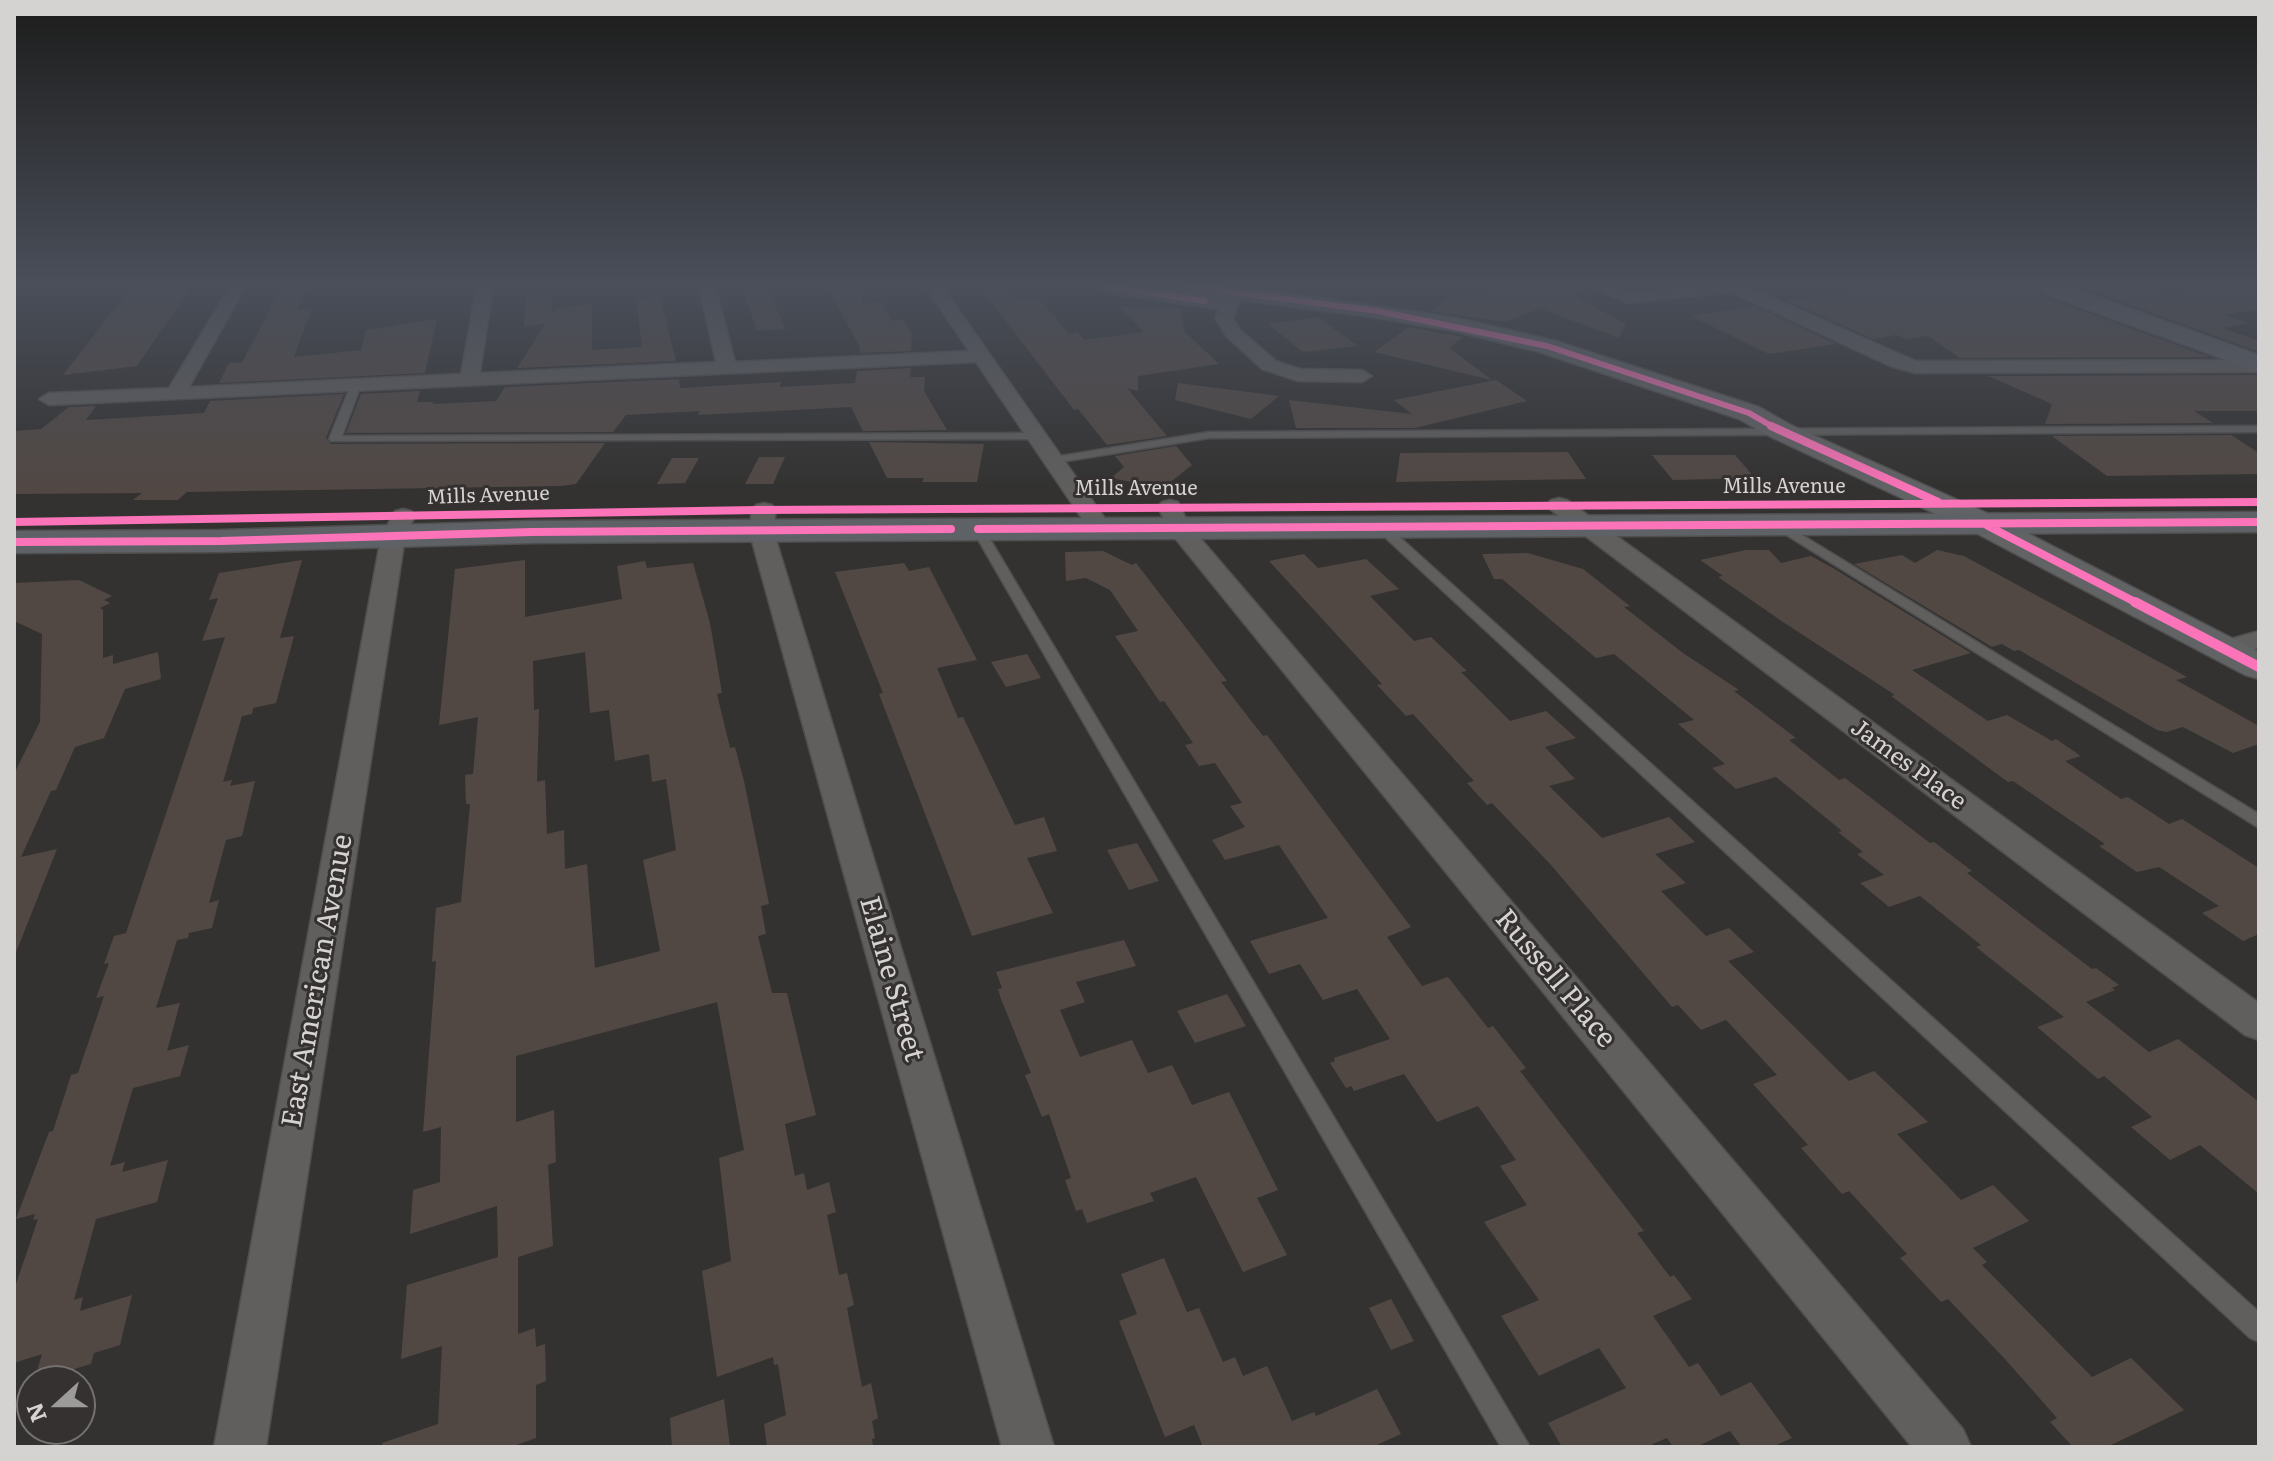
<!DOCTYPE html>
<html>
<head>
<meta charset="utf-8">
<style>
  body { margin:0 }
  #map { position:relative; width:2273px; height:1461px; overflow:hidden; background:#333231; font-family:Literata,serif }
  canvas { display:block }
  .frame { position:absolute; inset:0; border:16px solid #d5d3d2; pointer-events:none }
  .north { position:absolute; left:16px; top:1365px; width:80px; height:80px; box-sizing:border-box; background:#343130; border:2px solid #747271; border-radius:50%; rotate:249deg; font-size:22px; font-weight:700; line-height:32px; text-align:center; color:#d5d3d2 }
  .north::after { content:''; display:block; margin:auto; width:28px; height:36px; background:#9c9b9a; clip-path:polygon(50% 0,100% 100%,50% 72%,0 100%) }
</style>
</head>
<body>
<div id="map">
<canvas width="2273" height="1461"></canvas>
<div class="frame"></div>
<div class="north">N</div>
</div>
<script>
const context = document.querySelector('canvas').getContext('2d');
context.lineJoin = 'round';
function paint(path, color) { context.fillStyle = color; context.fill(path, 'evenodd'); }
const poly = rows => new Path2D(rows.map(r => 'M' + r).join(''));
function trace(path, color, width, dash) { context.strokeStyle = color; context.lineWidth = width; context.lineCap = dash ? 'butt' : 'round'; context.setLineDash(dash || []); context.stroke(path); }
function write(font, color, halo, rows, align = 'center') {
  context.font = font + ' Literata,serif'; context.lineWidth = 6; context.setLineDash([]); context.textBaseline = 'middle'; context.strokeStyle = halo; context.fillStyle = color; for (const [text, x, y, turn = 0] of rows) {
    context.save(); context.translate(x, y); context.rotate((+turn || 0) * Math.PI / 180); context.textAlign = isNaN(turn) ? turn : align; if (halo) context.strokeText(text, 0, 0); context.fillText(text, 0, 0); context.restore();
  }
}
paint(poly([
  [132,286,192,286,137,366,63,375],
  [283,286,309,286,297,310,312,308,294,357,361,350,366,330,437,319,425,373,219,383,229,363,242,362],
  [742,286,767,286,785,329,757,331],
  [827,286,862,286,863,304,881,302,891,321,902,319,912,333,911,351,859,353,860,348],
  [979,286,1007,286,1019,300,1039,298,1069,334,1077,332,1085,340,1144,332,1119,307,1180,307,1185,332,1219,364,1138,376,1138,391,1127,388,1167,436,1107,445,1078,409,1074,410],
  [1488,286,1587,286,1572,295,1626,324,1619,338,1539,308,1505,322,1431,311,1457,292,1467,294,1492,291],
  [1870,286,2031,286,2036,294,2210,357,1960,358,1928,336,1906,339,1896,335,1873,339,1788,301],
  [2078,286,2145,286,2168,294,2214,286,2237,286,2259,292,2259,309,2225,315,2249,323,2222,328,2259,341,2259,352],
  [552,292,552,315,556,308,592,304,592,350,642,347,636,299,660,296,676,361,517,368,545,324,524,327,526,295],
  [1755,306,1836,344,1769,354,1691,316],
  [1318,317,1358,346,1303,352,1268,324],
  [1409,327,1463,337,1449,348,1492,380,1374,352],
  [911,368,910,377,925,377,924,391,947,430,863,431,851,407,698,415,700,411,626,415,613,432,346,433,361,394,420,391,417,402,434,402,432,404,496,401,505,387,679,379,680,388,781,382,780,387,855,383,857,371],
  [2259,375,2259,411,2194,411,2213,423,2045,424,2052,404,1988,376],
  [1496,380,1527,401,1415,428,1296,428,1289,400,1412,414,1394,400],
  [1178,383,1279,396,1251,419,1175,400],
  [344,394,326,438,331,444,605,443,576,484,561,486,187,492,178,500,133,500,142,493,14,494,14,431,41,429,69,407,96,406,86,420,204,413,210,401],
  [2231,435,2259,453,2259,474,2107,476,2052,436],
  [869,442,984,444,977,482,922,482,924,478,887,478],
  [1176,446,1192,465,1168,484,1157,484,1157,487,1111,478,1124,467,1115,456],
  [1568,452,1586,479,1396,482,1400,453],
  [1652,455,1735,455,1755,478,1673,480],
  [759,457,785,457,773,484,745,484],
  [672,458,699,458,685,483,657,484],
  [1746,550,1769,550,1781,563,1811,556,1833,568,1971,653,1912,670,1988,721,2007,715,2052,741,2056,739,2081,756,2065,761,2121,799,2128,797,2169,824,2182,819,2259,868,2259,934,2243,941,2202,913,2219,906,2159,867,2137,872,2099,846,2105,844,2013,781,2008,782,1891,696,1895,695,1783,622,1718,577,1723,576,1700,560],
  [1937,550,1964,556,2187,677,2176,680,2259,726,2259,744,2233,753,2183,727,2166,732,2157,730,2019,650,2014,651,2002,644,1992,647,1854,564,1902,555,1915,563],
  [1103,551,1132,565,1136,563,1227,681,1221,682,1263,736,1267,735,1411,927,1387,937,1422,986,1448,977,1488,1028,1493,1026,1526,1068,1520,1071,1644,1231,1637,1233,1670,1277,1674,1275,1692,1299,1653,1316,1689,1367,1698,1363,1721,1396,1751,1382,1792,1438,1772,1447,1742,1447,1730,1431,1696,1447,1673,1447,1667,1438,1646,1447,1562,1447,1548,1423,1626,1388,1599,1348,1539,1376,1501,1316,1539,1300,1484,1222,1527,1205,1500,1166,1516,1160,1478,1106,1437,1122,1404,1074,1354,1091,1351,1086,1346,1088,1330,1063,1335,1061,1334,1058,1390,1039,1357,989,1323,1000,1300,964,1269,974,1250,941,1328,918,1279,845,1225,860,1212,840,1245,827,1230,806,1242,803,1215,763,1199,766,1185,745,1193,743,1164,701,1160,702,1115,636,1138,631,1110,590,1086,578,1066,581,1065,552],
  [1528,553,1583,569,1630,606,1624,607,1683,653,1739,690,1734,691,1796,738,1789,740,1839,780,1845,778,1930,843,1934,842,1972,871,1967,873,2029,921,2092,969,2096,968,2119,985,2112,988,2115,990,2086,1002,2149,1052,2178,1039,2259,1102,2259,1194,2200,1145,2170,1160,2131,1127,2152,1117,2104,1076,2098,1079,2037,1027,2064,1017,1976,947,1981,945,1920,896,1889,907,1860,883,1884,875,1857,854,1863,852,1838,832,1842,831,1776,777,1736,789,1712,768,1725,764,1678,724,1694,720,1614,654,1596,658,1502,579,1494,579,1482,554],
  [1304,554,1318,568,1366,559,1399,589,1370,596,1414,641,1431,637,1467,671,1461,672,1510,721,1546,711,1576,738,1545,747,1575,779,1549,786,1602,838,1669,817,1695,842,1655,854,1686,883,1661,891,1706,936,1729,928,1754,952,1728,961,1849,1081,1874,1071,1928,1122,1897,1134,1961,1200,1993,1185,2029,1221,1973,1248,1987,1262,1982,1265,2092,1377,2131,1358,2184,1410,2107,1447,2073,1447,2050,1422,2057,1418,2004,1358,1948,1299,1941,1302,1900,1258,1907,1254,1849,1191,1842,1194,1801,1148,1808,1145,1753,1084,1777,1075,1726,1020,1701,1030,1678,1005,1672,1007,1551,865,1492,803,1487,805,1467,783,1474,781,1413,714,1406,716,1377,685,1382,684,1269,561],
  [302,560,280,638,294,636,276,703,253,708,252,714,242,716,223,782,232,780,230,786,255,781,242,836,226,840,209,903,219,900,212,928,189,933,188,938,177,940,156,1008,180,1003,167,1051,189,1045,180,1076,133,1088,110,1166,125,1162,122,1172,168,1160,157,1202,96,1219,74,1300,83,1297,80,1311,132,1295,120,1345,94,1353,91,1364,34,1381,42,1354,14,1363,14,1290,38,1219,33,1220,35,1214,16,1219,49,1132,53,1131,71,1075,78,1073,104,996,96,998,109,963,104,964,114,936,126,933,225,637,202,641,218,598,209,600,219,573],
  [525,560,525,617,622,599,617,566,645,561,647,568,693,563,710,623,722,693,717,694,730,748,735,747,744,781,769,904,761,906,766,934,758,936,772,993,787,993,816,1115,785,1124,795,1176,804,1173,807,1190,829,1182,836,1212,827,1215,839,1275,847,1273,854,1305,847,1308,862,1387,871,1383,878,1418,872,1421,875,1438,872,1439,873,1447,767,1447,764,1424,786,1415,778,1364,774,1365,773,1357,717,1377,702,1271,731,1261,719,1158,744,1150,717,1002,516,1056,516,1122,554,1110,556,1162,548,1165,553,1246,518,1257,518,1334,535,1328,536,1347,545,1344,546,1381,536,1385,536,1438,511,1447,383,1447,382,1443,438,1424,442,1346,401,1359,407,1285,498,1257,497,1206,410,1234,413,1190,440,1182,441,1127,423,1132,436,961,432,962,436,908,461,902,470,804,466,804,465,775,473,774,478,717,439,725,455,569],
  [585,652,590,713,609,710,615,761,649,754,652,782,666,779,676,850,643,860,660,951,595,968,587,864,565,869,564,830,547,834,545,780,537,782,539,709,534,710,533,661],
  [904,563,909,571,929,567,977,660,937,668,958,718,963,717,1015,825,1044,817,1057,851,1027,858,1053,913,972,936,879,694,883,693,835,572],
  [79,580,112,596,104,600,110,603,100,608,103,610,103,658,113,655,113,664,158,652,161,679,125,689,104,738,75,747,56,790,51,791,21,857,57,849,15,955,14,774,40,722,42,634,14,621,14,583],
  [1027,654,1041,678,1006,687,991,662],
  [1137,843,1159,881,1129,890,1107,850],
  [1124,940,1136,966,1076,982,1085,1002,1060,1010,1080,1057,1132,1040,1148,1073,1172,1065,1192,1105,1229,1092,1278,1190,1257,1198,1287,1255,1243,1272,1196,1177,1150,1193,1154,1201,1087,1223,1082,1209,1076,1211,1065,1180,1071,1178,1049,1114,1042,1117,1025,1075,1031,1073,1001,999,998,989,1002,988,996,972],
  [1227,994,1246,1026,1195,1043,1177,1011],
  [1164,1258,1187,1312,1199,1308,1223,1362,1235,1357,1243,1376,1267,1366,1292,1421,1314,1412,1316,1416,1377,1389,1401,1434,1372,1447,1203,1447,1194,1425,1165,1437,1119,1321,1137,1314,1121,1274],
  [1391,1299,1414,1341,1391,1350,1369,1308],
  [724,1399,730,1447,672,1447,670,1418]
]), '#514844');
const lane = poly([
  [356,382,361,385,342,436,1036,433,1042,436,1036,439,331,441,329,439,351,385,356,382],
  [2259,426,2259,432,1209,438,1054,463,1048,460,1054,457,1209,432,2259,426],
  [1779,521,2259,814,2259,828,1775,528,1775,522,1779,521],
  [1380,522,1384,523,2259,1312,2259,1342,2250,1338,1376,529,1374,526,1380,522],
  [978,525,984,529,1530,1447,1501,1447,972,529,978,525]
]);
const street = poly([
  [230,286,246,286,189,387,461,374,477,286,493,286,480,373,716,362,699,286,715,286,735,362,969,351,925,286,942,286,1111,527,1107,532,1091,532,976,362,49,405,39,399,49,393,169,388,230,286],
  [1590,286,1613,286,1629,293,1697,286,1746,286,1916,361,2259,360,2259,372,1915,373,1890,366,1731,292,1627,303,1590,286],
  [1235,287,1243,292,1233,318,1240,330,1276,361,1300,369,1362,370,1372,376,1362,382,1298,381,1262,369,1227,337,1215,318,1227,292,1235,287],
  [1559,498,1567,500,2259,1003,2259,1040,2245,1035,1551,510,1547,505,1551,500,1559,498],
  [1170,500,1178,502,1189,525,1963,1429,1971,1447,1912,1447,1170,532,1158,507,1162,502,1170,500],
  [764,503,772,505,776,510,773,530,1054,1447,1002,1447,749,530,752,510,756,505,764,503],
  [403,509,411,511,415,516,405,537,266,1447,214,1447,381,537,395,511,403,509],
  [2259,631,2259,648,2226,657,2216,655,2212,649,2216,643,2259,631]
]);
const secondary = poly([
  [1095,286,1177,289,1175,286,1242,286,1457,318,1556,341,1759,407,1791,425,1998,518,2259,652,2259,679,2245,675,1974,532,1771,437,1739,419,1539,352,1457,332,1378,318,1225,298,1228,302,1224,307,1216,309,1106,293,1095,286],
  [2034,286,2068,286,2259,355,2259,372,2037,291,2034,286]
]);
const primary = poly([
  [2259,512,2259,532,532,543,221,552,14,553,14,531,221,530,532,521,2259,512]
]);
trace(lane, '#4f4e4e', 3);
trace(street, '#4f4e4e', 3);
trace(secondary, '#4f4e4e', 3);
trace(primary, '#4f4e4e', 3);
paint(lane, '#605f5e');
paint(street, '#605f5e');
paint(secondary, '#626365');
paint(primary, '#5e6266');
trace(poly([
  [1106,286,1205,301],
  [1186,286,1378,311,1547,346,1749,413,1775,428]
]), '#fb73b8', 6);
trace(poly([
  [1771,426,1938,502],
  [14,522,757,510,2259,502],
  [1988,526,2139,604],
  [978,529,2259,522],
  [14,542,221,541,532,532,951,529]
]), '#fb73b8', 8);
trace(poly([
  [2135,602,2259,667]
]), '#fb73b8', 10);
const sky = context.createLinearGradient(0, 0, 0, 491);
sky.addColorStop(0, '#1c1c1b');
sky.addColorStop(0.58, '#4a4f5a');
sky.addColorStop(1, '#4a4f5a00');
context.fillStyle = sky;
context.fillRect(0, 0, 2273, 491);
write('20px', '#d5d3d2', '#343130', [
  ["Mills Avenue",1784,487],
  ["Mills Avenue",1136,489],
  ["Mills Avenue",488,496,-2]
]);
write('24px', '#d5d3d2', '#343130', [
  ["James Place",1908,765,36]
]);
write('28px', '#d5d3d2', '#343130', [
  ["Elaine Street",891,979,74],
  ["Russell Place",1555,979,50],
  ["East American Avenue",318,981,-80]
]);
</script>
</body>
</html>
